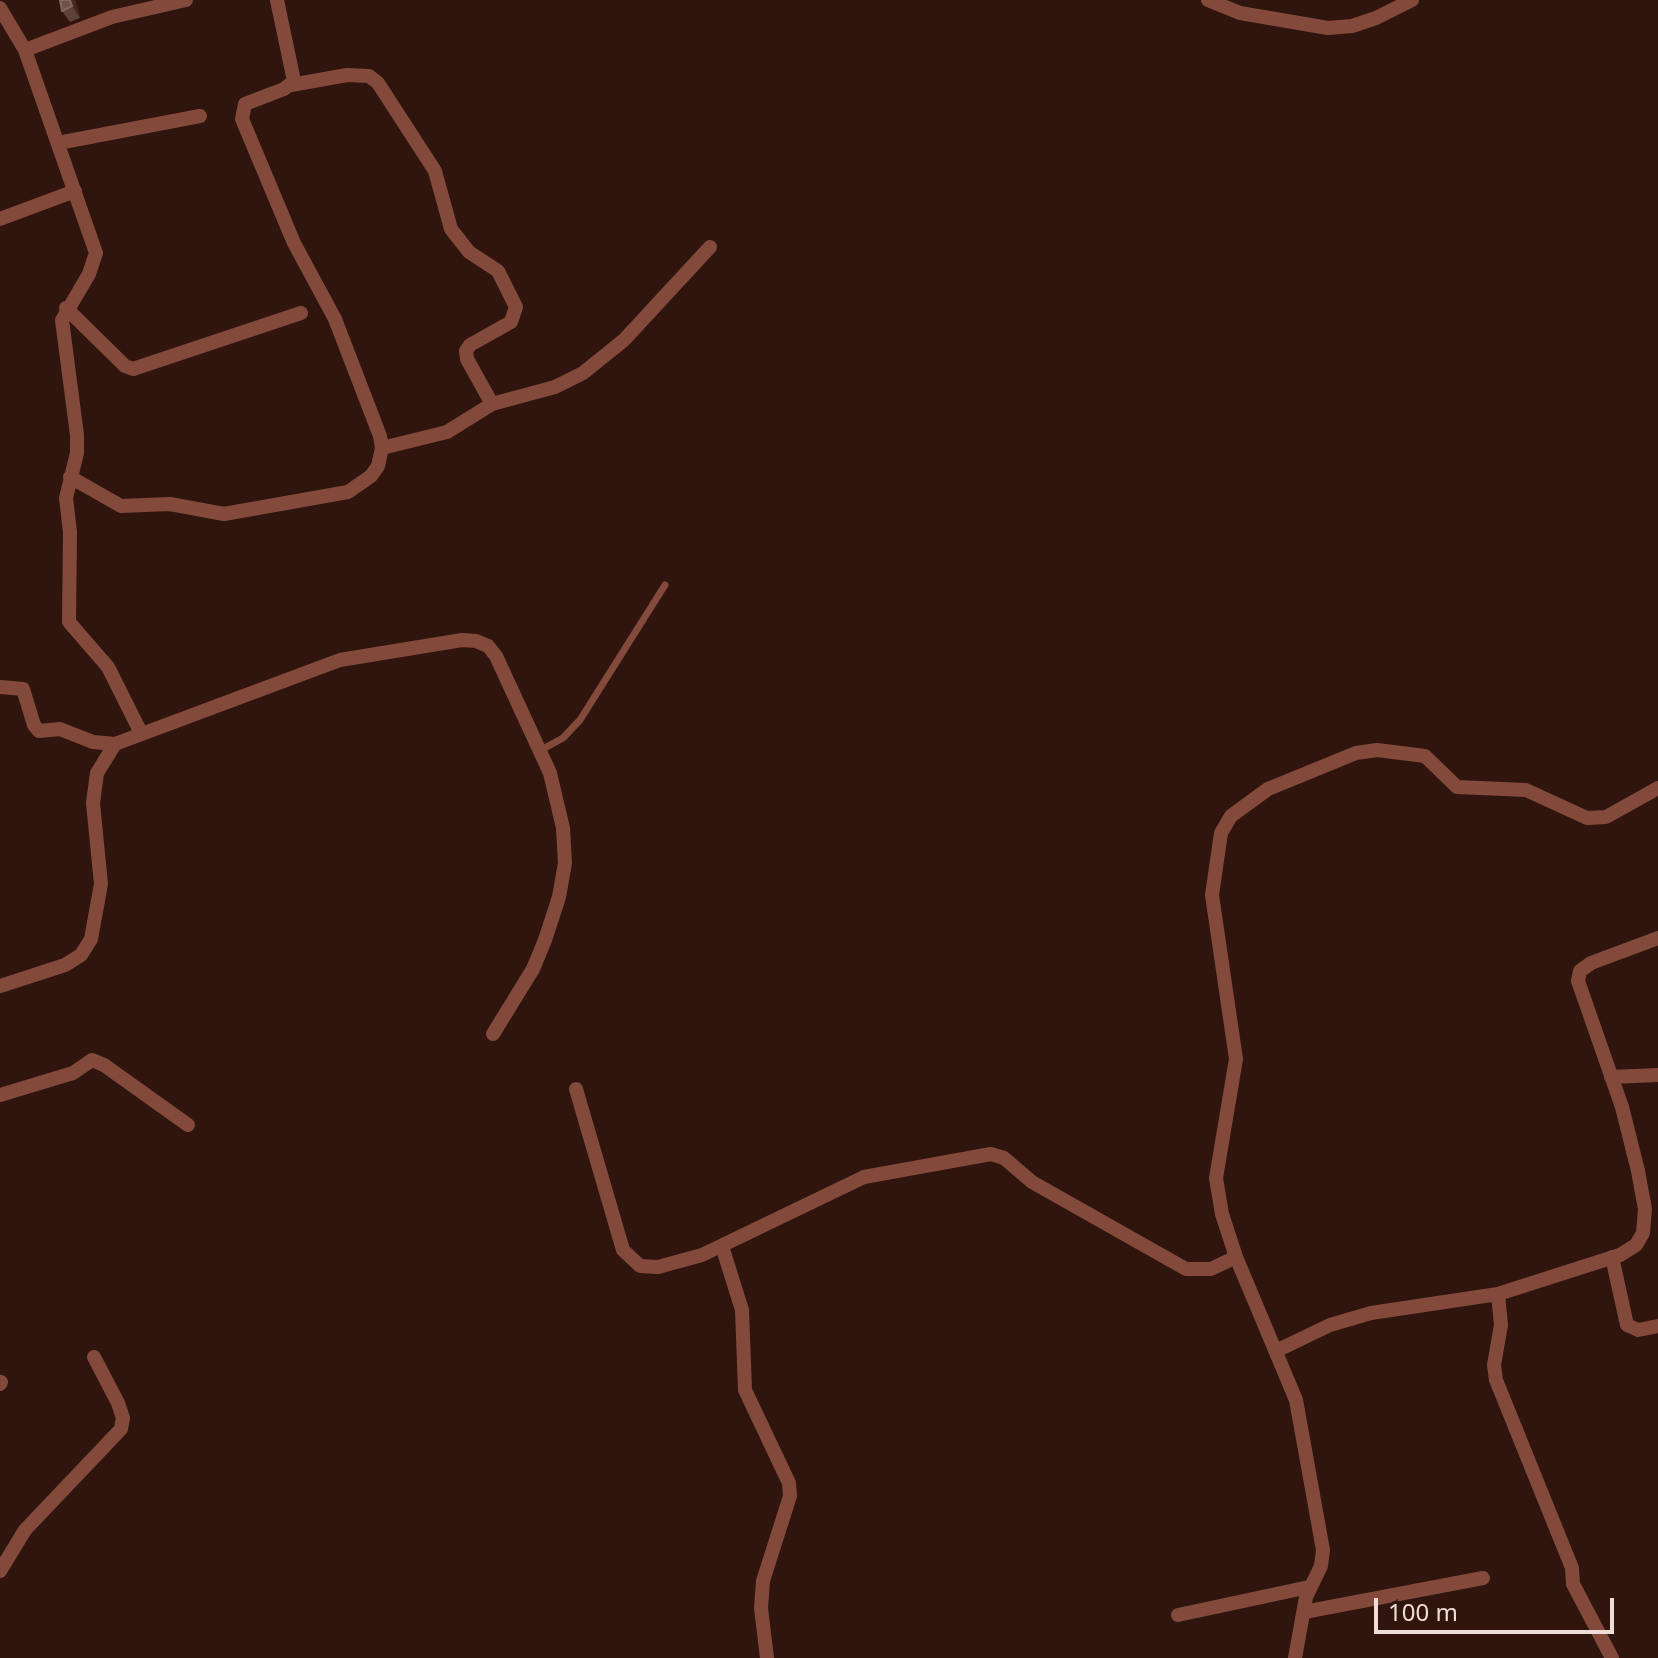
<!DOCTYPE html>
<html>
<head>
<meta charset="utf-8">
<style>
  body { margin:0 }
  #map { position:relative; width:1658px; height:1658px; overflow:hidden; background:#30150e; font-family:"Noto Sans",sans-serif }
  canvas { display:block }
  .scale { position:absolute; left:1374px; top:1598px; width:240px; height:36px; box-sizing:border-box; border:4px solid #f0dcd7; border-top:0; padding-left:10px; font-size:24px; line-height:28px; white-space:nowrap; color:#f0dcd7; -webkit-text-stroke:6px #30150e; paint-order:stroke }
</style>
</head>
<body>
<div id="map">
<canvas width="1658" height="1658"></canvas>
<div class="scale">100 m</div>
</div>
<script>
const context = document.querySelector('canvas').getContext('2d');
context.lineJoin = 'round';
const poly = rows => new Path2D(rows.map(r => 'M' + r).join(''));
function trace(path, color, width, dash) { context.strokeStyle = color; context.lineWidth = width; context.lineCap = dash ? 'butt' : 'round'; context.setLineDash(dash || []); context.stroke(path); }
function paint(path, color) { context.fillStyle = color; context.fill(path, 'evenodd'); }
trace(poly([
  [541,750,563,738,580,720,665,585]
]), '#834a3b', 7);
trace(poly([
  [1208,0,1240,13,1328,28,1352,26,1376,18,1412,0],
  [0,8,25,50,96,253,89,274,62,320,77,435,77,453,66,498,70,532,69,622,108,667,141,733],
  [25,50,112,17,186,0],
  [291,85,347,75,369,76,378,83,435,171,451,229,469,252,498,271,516,307,511,322,470,345,466,351,467,359,492,404],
  [58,143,200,116],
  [0,219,75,191],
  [66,308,125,366,133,369,301,313],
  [382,448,447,432,492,404,555,387,583,373,624,340,710,247],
  [70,477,121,506,170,504,224,514,348,492,371,476,378,466,382,448,380,436,335,319,294,243,242,119,245,104,284,89,294,81,277,0],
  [0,687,23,689,34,725,39,731,60,729,93,742,115,744],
  [0,986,65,965,81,955,91,939,101,884,93,803,97,773,115,744,340,660,462,640,476,641,488,646,496,656,550,773,563,828,565,863,559,897,545,940,533,969,493,1034],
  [1611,1077,1658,1075],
  [576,1089,623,1250,640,1266,658,1267,702,1255,864,1177,991,1154,1004,1158,1032,1182,1186,1269,1211,1269,1236,1257],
  [0,1095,73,1073,92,1060,104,1065,188,1125],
  [722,1246,742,1310,745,1390,789,1483,790,1496,763,1581,761,1608,767,1658],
  [1612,1257,1627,1325,1638,1330,1658,1326],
  [1498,1294,1501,1325,1494,1365,1496,1380,1572,1568,1573,1584,1612,1658],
  [1278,1350,1330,1325,1371,1313,1498,1294,1620,1255,1636,1245,1643,1233,1645,1209,1638,1171,1622,1107,1578,981,1580,971,1591,963,1658,938],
  [0,1384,1,1382],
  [0,1571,25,1530,121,1429,123,1418,118,1403,94,1357],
  [1304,1612,1483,1578],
  [1178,1615,1309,1587],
  [1295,1658,1306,1597,1321,1566,1323,1550,1296,1400,1236,1257,1222,1214,1216,1178,1236,1059,1212,895,1221,833,1231,816,1268,789,1356,753,1377,750,1425,756,1457,787,1526,790,1587,818,1606,817,1658,788]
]), '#834a3b', 14);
paint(poly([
  [75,0,80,18,70,22,62,11]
]), '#5e4139');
paint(poly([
  [70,0,75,0,80,18,72,6]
]), '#452821');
const building = poly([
  [60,0,70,0,72,6,62,11,60,0]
]);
paint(building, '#6e514a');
trace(building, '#826760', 2);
</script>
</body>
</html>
